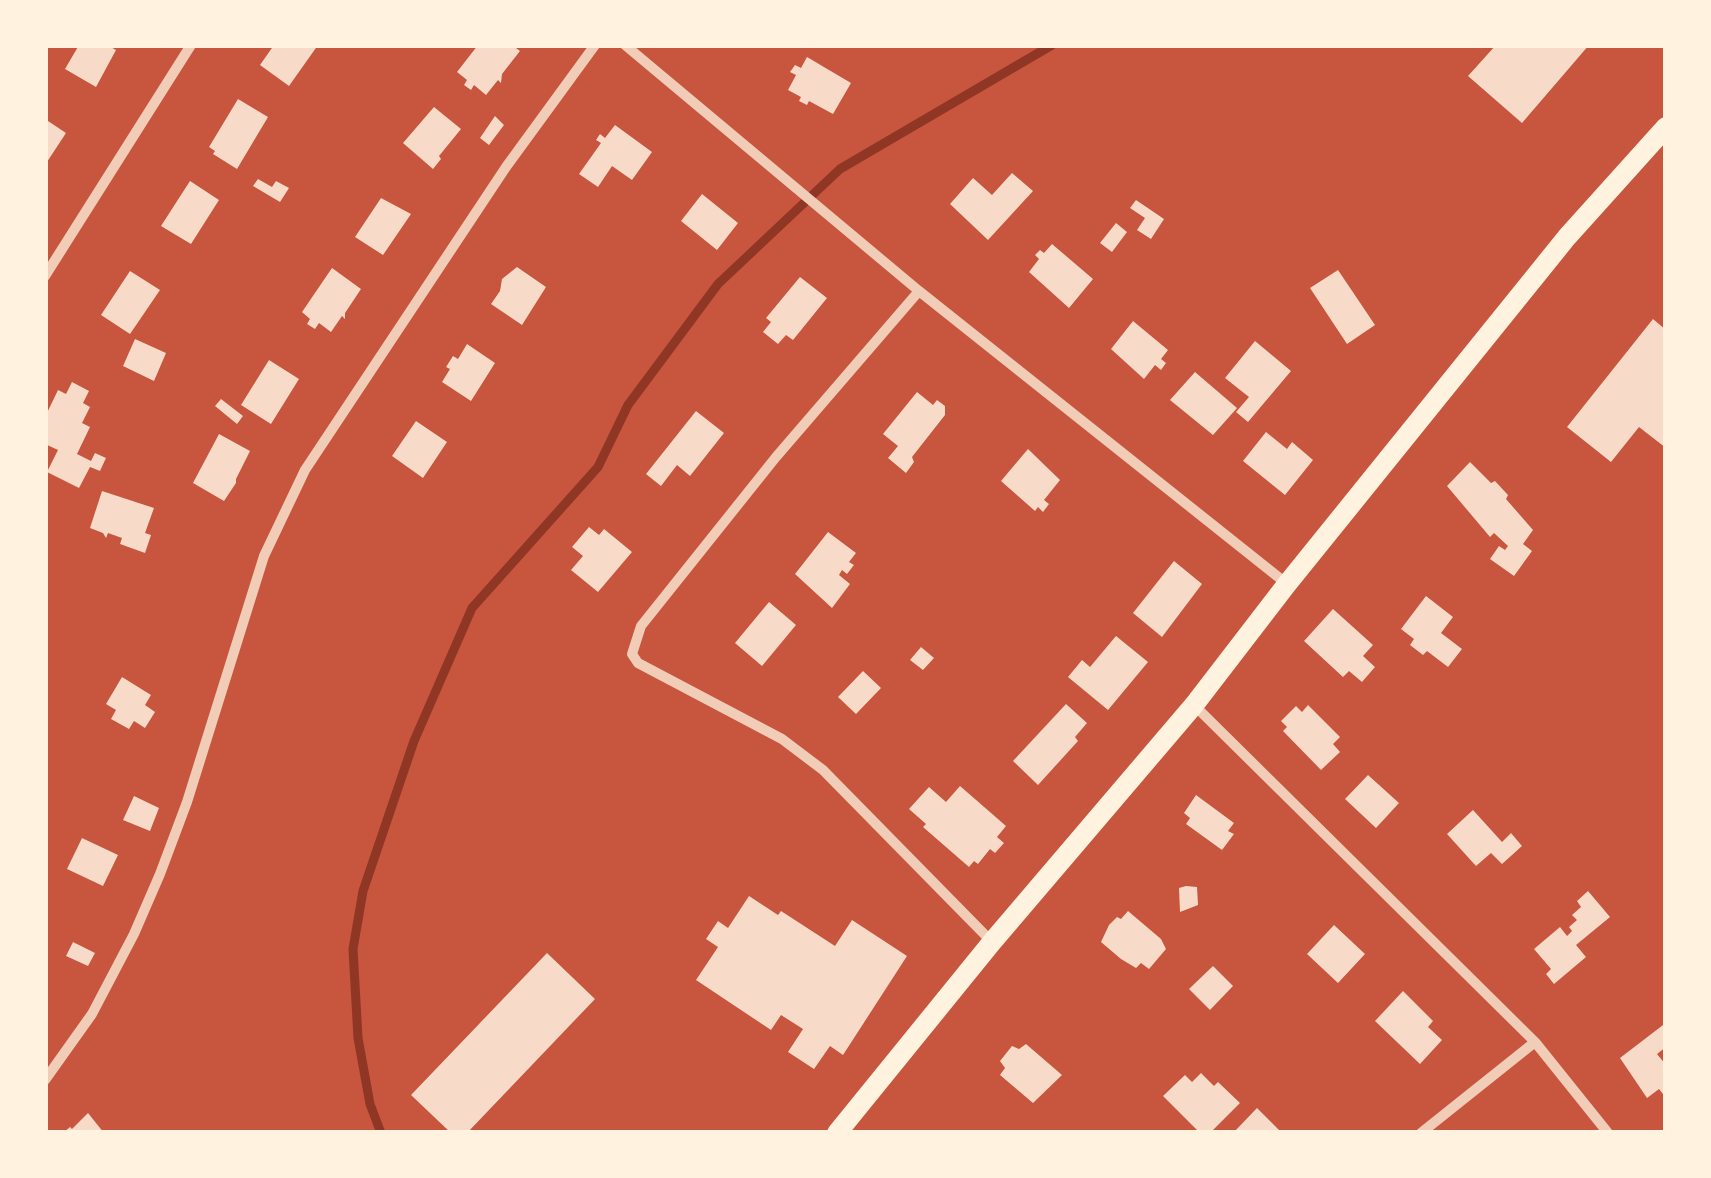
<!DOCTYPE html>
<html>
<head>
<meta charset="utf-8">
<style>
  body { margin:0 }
  #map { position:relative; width:1711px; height:1178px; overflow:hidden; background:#c8553d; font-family:Rubik,sans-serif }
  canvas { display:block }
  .frame { position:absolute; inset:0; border:48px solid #fff3e0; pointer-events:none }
</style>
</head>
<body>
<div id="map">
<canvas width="1711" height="1178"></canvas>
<div class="frame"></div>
</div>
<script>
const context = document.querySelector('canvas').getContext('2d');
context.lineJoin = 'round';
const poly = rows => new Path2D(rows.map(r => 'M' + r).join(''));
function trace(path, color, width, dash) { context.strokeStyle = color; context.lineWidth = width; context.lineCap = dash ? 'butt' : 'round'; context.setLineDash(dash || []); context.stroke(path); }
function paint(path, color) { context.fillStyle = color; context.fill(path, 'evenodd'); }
trace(poly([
  [381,1133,370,1104,358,1038,353,949,363,891,414,741,472,608,598,467,628,405,718,284,840,169,1052,45]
]), '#8f3625', 9);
paint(poly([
  [79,45,107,45,116,50,96,87,65,69],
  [274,45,318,45,289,86,260,65],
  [478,45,512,45,520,51,502,74,501,83,498,80,486,95,474,85,471,90,464,85,467,80,457,72],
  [1496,45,1589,45,1522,123,1468,76],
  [807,57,851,83,833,114,809,101,807,105,799,101,801,97,788,90,796,75,790,72,795,65,801,68],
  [238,99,268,117,237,169,213,154,215,151,209,147],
  [434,107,461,129,439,156,441,159,433,169,403,143],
  [495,116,504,125,489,145,480,138],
  [45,119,66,133,45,165],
  [615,125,652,152,632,180,612,166,598,187,579,174,601,143,596,140,600,134,605,138],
  [1012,173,1033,191,988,240,950,204,973,178,992,195],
  [258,179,272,187,276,181,289,188,280,202,253,186],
  [190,181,219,200,191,244,161,226],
  [702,194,738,223,717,250,681,221],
  [381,198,411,214,383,255,355,237],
  [1136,200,1164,219,1151,239,1137,230,1145,218,1130,208],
  [1116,223,1127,232,1112,252,1100,243],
  [1052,244,1093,279,1069,308,1029,272,1039,259,1035,255,1040,250,1044,253],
  [517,267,546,287,522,325,491,304,500,291,502,279],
  [332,268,361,289,345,313,345,319,342,316,331,332,319,323,315,329,307,324,310,319,302,312],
  [1338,270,1375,325,1347,344,1310,288],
  [130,271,160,290,130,334,101,315],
  [800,277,827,298,793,340,786,335,778,344,763,332,771,322,766,318],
  [1653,319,1666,330,1666,448,1639,427,1611,462,1567,427],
  [1133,321,1168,350,1161,359,1166,363,1161,370,1155,365,1144,379,1111,349],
  [135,339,166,353,154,381,123,366],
  [1255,341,1291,371,1248,422,1236,412,1249,397,1225,378],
  [467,344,495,363,471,401,442,382,450,369,446,367,453,356,458,359],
  [269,360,299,379,271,424,241,405],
  [1195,372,1237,408,1213,435,1170,400],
  [72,382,89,391,83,403,90,407,82,423,90,427,77,454,91,461,95,453,106,458,100,471,90,467,79,488,47,472,58,450,45,444,45,417,58,390,66,394],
  [917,392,933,405,937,400,945,406,945,415,912,457,914,462,906,473,888,458,898,446,883,434],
  [221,399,243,416,237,424,215,406],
  [696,411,724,433,690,476,677,465,661,486,646,474],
  [416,421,447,442,423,478,392,456],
  [1266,432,1287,449,1292,442,1313,460,1285,495,1243,461],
  [219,434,250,451,236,479,236,483,224,501,193,483],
  [1028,449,1060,480,1044,500,1049,504,1043,512,1038,507,1035,511,1001,481],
  [1470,462,1491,483,1495,481,1508,495,1506,499,1533,530,1523,544,1532,551,1514,576,1490,559,1499,546,1505,550,1508,546,1494,533,1490,537,1447,486],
  [102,491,154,508,145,533,151,535,145,553,120,544,122,538,108,533,106,538,103,533,90,528],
  [589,527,599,535,604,529,632,552,598,592,571,570,583,556,572,547],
  [828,532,856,553,849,562,854,565,847,574,842,570,839,575,850,584,832,608,795,574],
  [1174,561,1202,584,1162,637,1133,613],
  [1426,596,1453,617,1441,633,1462,649,1448,667,1427,651,1423,655,1410,645,1414,639,1401,629],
  [769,602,796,625,762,666,735,643],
  [1333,609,1373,645,1363,656,1375,667,1362,682,1349,671,1343,677,1304,641],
  [1116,636,1148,662,1108,710,1068,677,1082,660,1090,667],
  [921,647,934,658,923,670,910,660],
  [863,671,881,688,856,714,838,697],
  [122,677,151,695,145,705,155,712,145,728,134,721,129,729,111,719,116,710,106,704],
  [1066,704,1087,723,1075,737,1078,741,1038,785,1013,761],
  [1308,705,1340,737,1333,744,1340,752,1321,770,1283,731,1287,727,1281,721,1296,706,1302,712],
  [1368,775,1399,803,1376,828,1345,799],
  [960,786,1006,826,997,837,1004,843,995,853,990,849,978,864,974,861,969,867,923,827,926,824,909,809,929,787,946,802],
  [1196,795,1234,823,1228,831,1234,834,1222,850,1186,824,1190,818,1184,813],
  [134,796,159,808,150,831,123,820],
  [1473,810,1502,842,1511,833,1522,846,1502,864,1491,853,1476,866,1447,834],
  [82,838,118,855,103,886,67,869],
  [1186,886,1197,887,1198,905,1180,912,1179,888],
  [1588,891,1610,917,1576,945,1586,957,1554,984,1546,974,1551,969,1534,949,1560,927,1567,936,1572,931,1569,927,1577,920,1572,915,1581,907,1577,901],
  [749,896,778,915,781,911,835,946,852,920,907,956,843,1055,830,1046,814,1069,788,1052,803,1029,781,1015,771,1030,696,980,718,947,706,939,718,921,728,928],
  [1128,911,1161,939,1166,949,1149,969,1141,963,1136,968,1121,959,1101,942,1109,925,1117,917,1121,919],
  [1334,925,1365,954,1338,983,1307,954],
  [73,942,95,953,88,966,66,956],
  [547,953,595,999,467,1133,451,1133,411,1095],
  [1213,966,1233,986,1210,1010,1189,989],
  [1403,991,1433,1021,1428,1027,1442,1040,1420,1064,1375,1021],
  [1663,1025,1666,1047,1657,1054,1666,1065,1666,1098,1659,1089,1647,1098,1620,1058],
  [1026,1044,1062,1075,1033,1103,1000,1075,1005,1068,1000,1061,1012,1046,1019,1049],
  [1201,1073,1214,1086,1218,1082,1240,1103,1210,1133,1200,1133,1163,1096,1185,1075,1192,1082],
  [1257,1108,1279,1130,1275,1133,1237,1133,1235,1131],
  [88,1113,104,1133,63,1133,70,1127,72,1129]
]), '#f7dbc8');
trace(poly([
  [625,45,919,291,1287,584],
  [45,276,191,45],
  [919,291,776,457,641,626,632,654,638,663,782,739,823,770,992,942],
  [1194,705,1535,1042,1608,1133],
  [45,1080,92,1014,134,934,160,874,187,802,264,556,305,470,506,167,595,45],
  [1421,1133,1535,1042]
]), '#f1ccb7', 10);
trace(poly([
  [837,1133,992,942,1194,705,1287,584,1567,237,1666,127]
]), '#fff3e0', 20);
</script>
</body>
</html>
